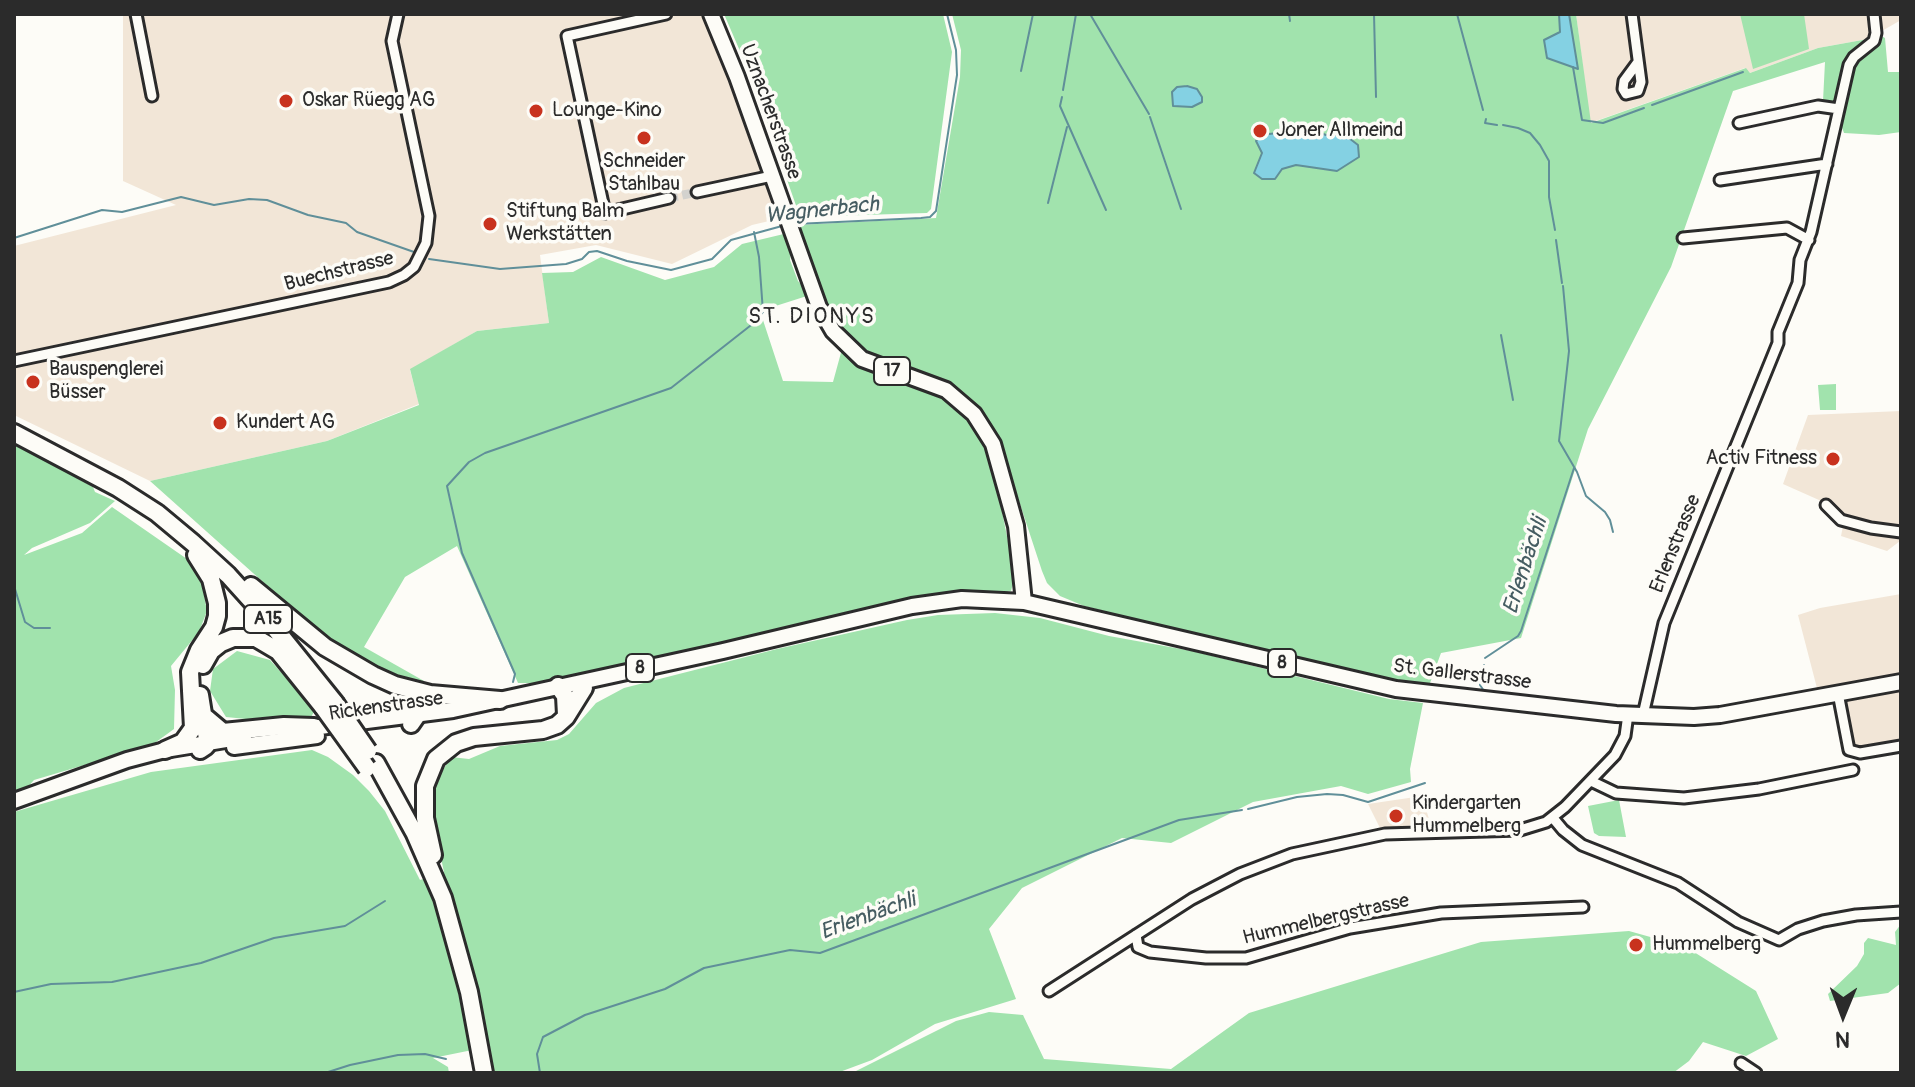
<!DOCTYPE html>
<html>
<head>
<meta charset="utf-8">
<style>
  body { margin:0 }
  #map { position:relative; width:1915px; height:1087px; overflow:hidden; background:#fdfcf7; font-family:Pangolin,sans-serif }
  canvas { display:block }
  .frame { position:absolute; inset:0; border:16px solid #2b2b2b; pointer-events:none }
  .north { position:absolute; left:1803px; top:975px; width:80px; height:80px; -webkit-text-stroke:6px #fdfcf7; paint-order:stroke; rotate:181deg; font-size:22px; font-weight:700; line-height:32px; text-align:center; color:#2b2b2b }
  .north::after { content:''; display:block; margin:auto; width:28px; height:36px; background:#2b2b2b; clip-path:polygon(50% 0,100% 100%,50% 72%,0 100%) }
</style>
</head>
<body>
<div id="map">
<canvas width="1915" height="1087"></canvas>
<div class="frame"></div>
<div class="north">N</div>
</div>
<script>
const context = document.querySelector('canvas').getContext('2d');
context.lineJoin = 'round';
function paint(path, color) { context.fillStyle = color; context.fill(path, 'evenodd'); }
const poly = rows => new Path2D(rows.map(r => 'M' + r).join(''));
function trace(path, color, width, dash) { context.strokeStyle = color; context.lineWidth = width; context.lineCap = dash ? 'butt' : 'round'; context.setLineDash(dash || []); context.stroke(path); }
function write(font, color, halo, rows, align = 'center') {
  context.font = font + ' Pangolin,sans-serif'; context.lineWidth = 7; context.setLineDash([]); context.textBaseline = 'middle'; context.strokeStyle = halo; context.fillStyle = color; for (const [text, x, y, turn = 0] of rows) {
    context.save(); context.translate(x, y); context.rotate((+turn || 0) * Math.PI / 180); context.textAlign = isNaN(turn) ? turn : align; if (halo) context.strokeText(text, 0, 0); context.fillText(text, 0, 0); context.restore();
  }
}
paint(poly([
  [123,14,711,14,782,218,752,225,672,264,596,245,540,255,549,323,477,331,410,370,419,404,327,441,150,481,14,415,14,246,176,205,123,181],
  [1576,14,1901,14,1901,20,1868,39,1818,48,1750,73,1745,68,1590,123],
  [1901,411,1901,570,1900,541,1887,551,1841,536,1843,526,1819,500,1783,484,1808,415],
  [1901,594,1901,675,1818,692,1798,615,1820,608],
  [1901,682,1901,746,1855,753,1838,693],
  [1422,796,1429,819,1420,819,1420,825,1380,828,1368,804]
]), '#f2e6d7');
paint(poly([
  [724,14,943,14,952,52,931,209,927,213,800,217,752,79],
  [952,14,1559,14,1560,32,1577,69,1569,14,1576,14,1591,123,1746,68,1750,73,1818,48,1868,39,1876,33,1885,38,1888,72,1900,72,1899,21,1901,20,1901,132,1879,135,1844,133,1841,125,1849,91,1840,89,1837,103,1823,101,1825,62,1733,91,1671,267,1588,429,1521,638,1441,653,1426,694,1126,620,1119,615,1084,606,1060,596,1047,583,1042,571,998,437,980,410,956,389,939,380,873,357,844,335,828,311,797,225,936,218,960,77,961,50],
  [1740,14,1804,14,1809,49,1753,69],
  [788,233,792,239,790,260,798,281,810,295,760,311,783,381,833,382,842,349,886,377,937,392,953,409,961,408,988,442,1015,576,1011,591,551,683,518,683,457,546,405,577,364,647,424,681,421,687,394,678,356,660,328,640,150,481,327,441,419,405,410,369,477,331,549,323,542,273,573,272,601,257,665,280,714,267,742,244],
  [1836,384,1836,410,1820,410,1818,385],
  [14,443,93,487,95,492,115,501,90,523,32,548,24,555,82,533,112,507,187,559,202,584,207,611,199,632,171,666,175,690,174,729,152,745,34,780,26,789,14,795],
  [995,613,1040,618,1109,636,1192,651,1389,699,1423,703,1410,769,1411,782,1368,794,1341,786,1253,802,1171,843,1122,838,1022,888,989,929,1016,999,935,1024,872,1060,837,1073,491,1073,487,1047,433,1058,448,1067,449,1073,14,1073,14,812,151,772,312,750,328,757,353,775,369,791,385,811,420,880,444,872,431,812,437,779,451,757,469,759,500,746,557,740,569,734,596,703,624,688,777,649,907,620,938,615],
  [237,651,270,660,315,710,310,719,266,721,226,717,210,691,213,669],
  [1619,800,1626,837,1599,836,1594,833,1588,806],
  [1901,924,1901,983,1888,993,1830,1001,1828,994,1857,966,1864,954,1864,943,1868,938,1896,945,1895,932],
  [1629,931,1686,947,1756,991,1778,1039,1746,1056,1703,1042,1689,1061,1673,1073,1492,1073,1489,1071,1477,1073,852,1073,956,1021,989,1012,1023,1015,1044,1059,1171,1069,1249,1013,1481,942]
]), '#a1e3ad');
const water = poly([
  [1559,14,1569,14,1578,69,1547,58,1544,40,1560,32,1559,14],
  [1187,86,1197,89,1202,97,1202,102,1192,107,1173,106,1172,92,1177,87,1187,86],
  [1310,129,1326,135,1345,135,1358,145,1359,157,1337,171,1296,165,1282,169,1275,179,1262,179,1254,173,1262,153,1256,141,1261,135,1310,129]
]);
paint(water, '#84d1e3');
trace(water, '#608f99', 2);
trace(poly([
  [1090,14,1149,114],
  [1289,14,1290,21],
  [1374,14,1376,97],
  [1457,14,1483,110],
  [1573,67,1582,120,1603,123,1644,108],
  [1021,71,1033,14],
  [1063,90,1076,14],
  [1062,97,1060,106,1106,210],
  [1652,105,1743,72],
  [1150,117,1181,209],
  [1486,119,1485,123,1497,125],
  [1503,125,1518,128,1530,133,1540,145,1549,161,1549,197,1555,230],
  [1048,203,1067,127],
  [796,224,921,218,930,217,936,211,957,75,956,50,947,14],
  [14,238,102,210,122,212,181,197,214,205,249,199,267,200,308,215,346,223,357,232,414,252],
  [1556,240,1562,283],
  [429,259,500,269,566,264,582,259,589,252,597,251,627,261,671,270,712,259,731,240,782,226],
  [1563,286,1569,351,1559,441,1577,472,1586,496,1605,512,1610,520,1613,532],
  [1501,335,1513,400],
  [14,567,15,589,25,622,34,628,50,628],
  [1485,658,1518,636,1521,631,1574,468],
  [1484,665,1480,685,1486,694],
  [513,682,515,674,462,553,447,486,469,462,485,453,671,388,755,322,763,312,759,257,754,232],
  [1248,809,1297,797,1327,794,1343,795,1368,802,1425,783],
  [14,992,51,984,112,982,201,963,274,938,345,926,385,901],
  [325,1073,350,1065,398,1055,425,1054,446,1059],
  [540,1073,537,1054,543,1037,585,1015,665,989,704,968,790,950,820,953,1179,820,1242,810]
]), '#608f99', 2);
trace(poly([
  [669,198,697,192]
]), '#d3d2ce', 9, [9, 4.5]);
const street = poly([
  [136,14,152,96],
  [666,14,567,36,605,213,669,198],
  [1632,14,1641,82,1638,91,1626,94,1623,89,1624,81,1638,62],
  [1739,123,1818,106,1839,109],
  [1720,180,1827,164],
  [697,192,772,176],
  [1683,238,1787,228,1809,240],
  [14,361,389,282,404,275,414,267,426,243,429,216,392,41,398,14],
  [1826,505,1841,520,1871,528,1901,532],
  [1838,693,1849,750,1860,753,1901,746],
  [1643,715,1664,623,1778,343,1778,332,1798,283,1800,260,1811,232,1849,65,1854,57,1874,41,1876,33,1874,14],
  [1591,781,1616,793,1684,798,1759,789,1853,770],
  [1553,818,1563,830,1582,845,1678,883,1738,922,1779,940,1798,929,1823,921,1856,915,1901,912],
  [1136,935,1138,947,1150,952,1206,958,1246,958,1350,928,1441,913,1583,907],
  [1049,991,1192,899,1240,874,1292,854,1385,834,1520,830,1546,822,1565,807,1615,755,1625,736,1628,714],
  [1741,1063,1756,1073]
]);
const primary = poly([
  [711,14,737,77,819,307,833,331,862,359,946,390,974,414,993,444,1016,526,1024,602],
  [304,729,453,710,723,651,912,606,962,599,1024,602,1396,689,1616,714,1694,717,1720,715,1901,682],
  [234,747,317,736],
  [14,801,127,760,165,750,244,737]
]);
const highway = poly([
  [14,433,118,488,157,513,193,543,228,575,265,616,335,703],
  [251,586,325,647,373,675,395,685,430,694,500,700],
  [203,665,211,651,221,643,233,638,256,638,278,651,323,707],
  [558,686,565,696,566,715],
  [200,695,207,739,206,746,200,750],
  [204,716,223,732,284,726,314,727],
  [411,724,420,711,419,698,414,691],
  [165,750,183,742,193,728,190,672,199,650,214,627,217,616,217,603,211,579,196,555],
  [376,763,415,834,443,898,469,992,484,1073],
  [433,855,425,818,425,786,436,759,456,743,474,737,543,730,557,725,566,717,584,688]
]);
trace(street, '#2b2b2b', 15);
trace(primary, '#2b2b2b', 20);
trace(highway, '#2b2b2b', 22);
trace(street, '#fdfcf7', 9);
trace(primary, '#fdfcf7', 14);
trace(highway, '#fdfcf7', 16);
const highwayBridge = poly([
  [335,703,368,751],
  [323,707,367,768]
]);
trace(highwayBridge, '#2b2b2b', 22, []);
trace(highwayBridge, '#fdfcf7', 16);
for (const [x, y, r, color] of [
  [286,101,8,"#c8321e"],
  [536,111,8,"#c8321e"],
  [1260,131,8,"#c8321e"],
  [644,138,8,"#c8321e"],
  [490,224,8,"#c8321e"],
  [33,382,8,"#c8321e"],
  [220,423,8,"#c8321e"],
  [1833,459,8,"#c8321e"],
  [1396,816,8,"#c8321e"],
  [1636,945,8,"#c8321e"]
]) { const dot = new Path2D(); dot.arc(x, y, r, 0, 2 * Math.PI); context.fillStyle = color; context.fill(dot); trace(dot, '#fdfcf7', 3); }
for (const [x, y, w] of [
  [892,371,36],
  [268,619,48],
  [1282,663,28],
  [640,668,28]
]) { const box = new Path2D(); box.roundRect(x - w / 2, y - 14, w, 28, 6); context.fillStyle = '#fdfcf7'; context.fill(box); trace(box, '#2b2b2b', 2); }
write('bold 18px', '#2b2b2b', null, [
  ["17",892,371],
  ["A15",268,619],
  ["8",1282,663],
  ["8",640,668]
]);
write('20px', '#2b2b2b', '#fdfcf7', [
  ["Oskar Rüegg AG",302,101],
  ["Lounge-Kino",552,111],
  ["Joner Allmeind",1276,131],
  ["Schneider",644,162,"center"],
  ["Stahlbau",644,185,"center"],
  ["Stiftung Balm",506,212],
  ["Werkstätten",506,235],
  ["Bauspenglerei",49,370],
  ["Büsser",49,393],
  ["Kundert AG",236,423],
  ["Activ Fitness",1817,459,"right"],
  ["Kindergarten",1412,804],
  ["Hummelberg",1412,827],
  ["Hummelberg",1652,945]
], 'left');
write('20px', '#2b2b2b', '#fdfcf7', [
  ["Uznacherstrasse",770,112,70],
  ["Buechstrasse",339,272,-14],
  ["Erlenstrasse",1676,544,-68],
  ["St. Gallerstrasse",1462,675,7],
  ["Rickenstrasse",386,707,-8],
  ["Hummelbergstrasse",1326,920,-13]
]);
write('italic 22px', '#465d62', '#fdfcf7', [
  ["Wagnerbach",822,211,-6],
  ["Erlenbächli",1526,566,-72],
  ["Erlenbächli",868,917,-20]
]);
context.letterSpacing = '2px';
write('22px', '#2b2b2b', '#fdfcf7', [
  ["ST. DIONYS",812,317]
]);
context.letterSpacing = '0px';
</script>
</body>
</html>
